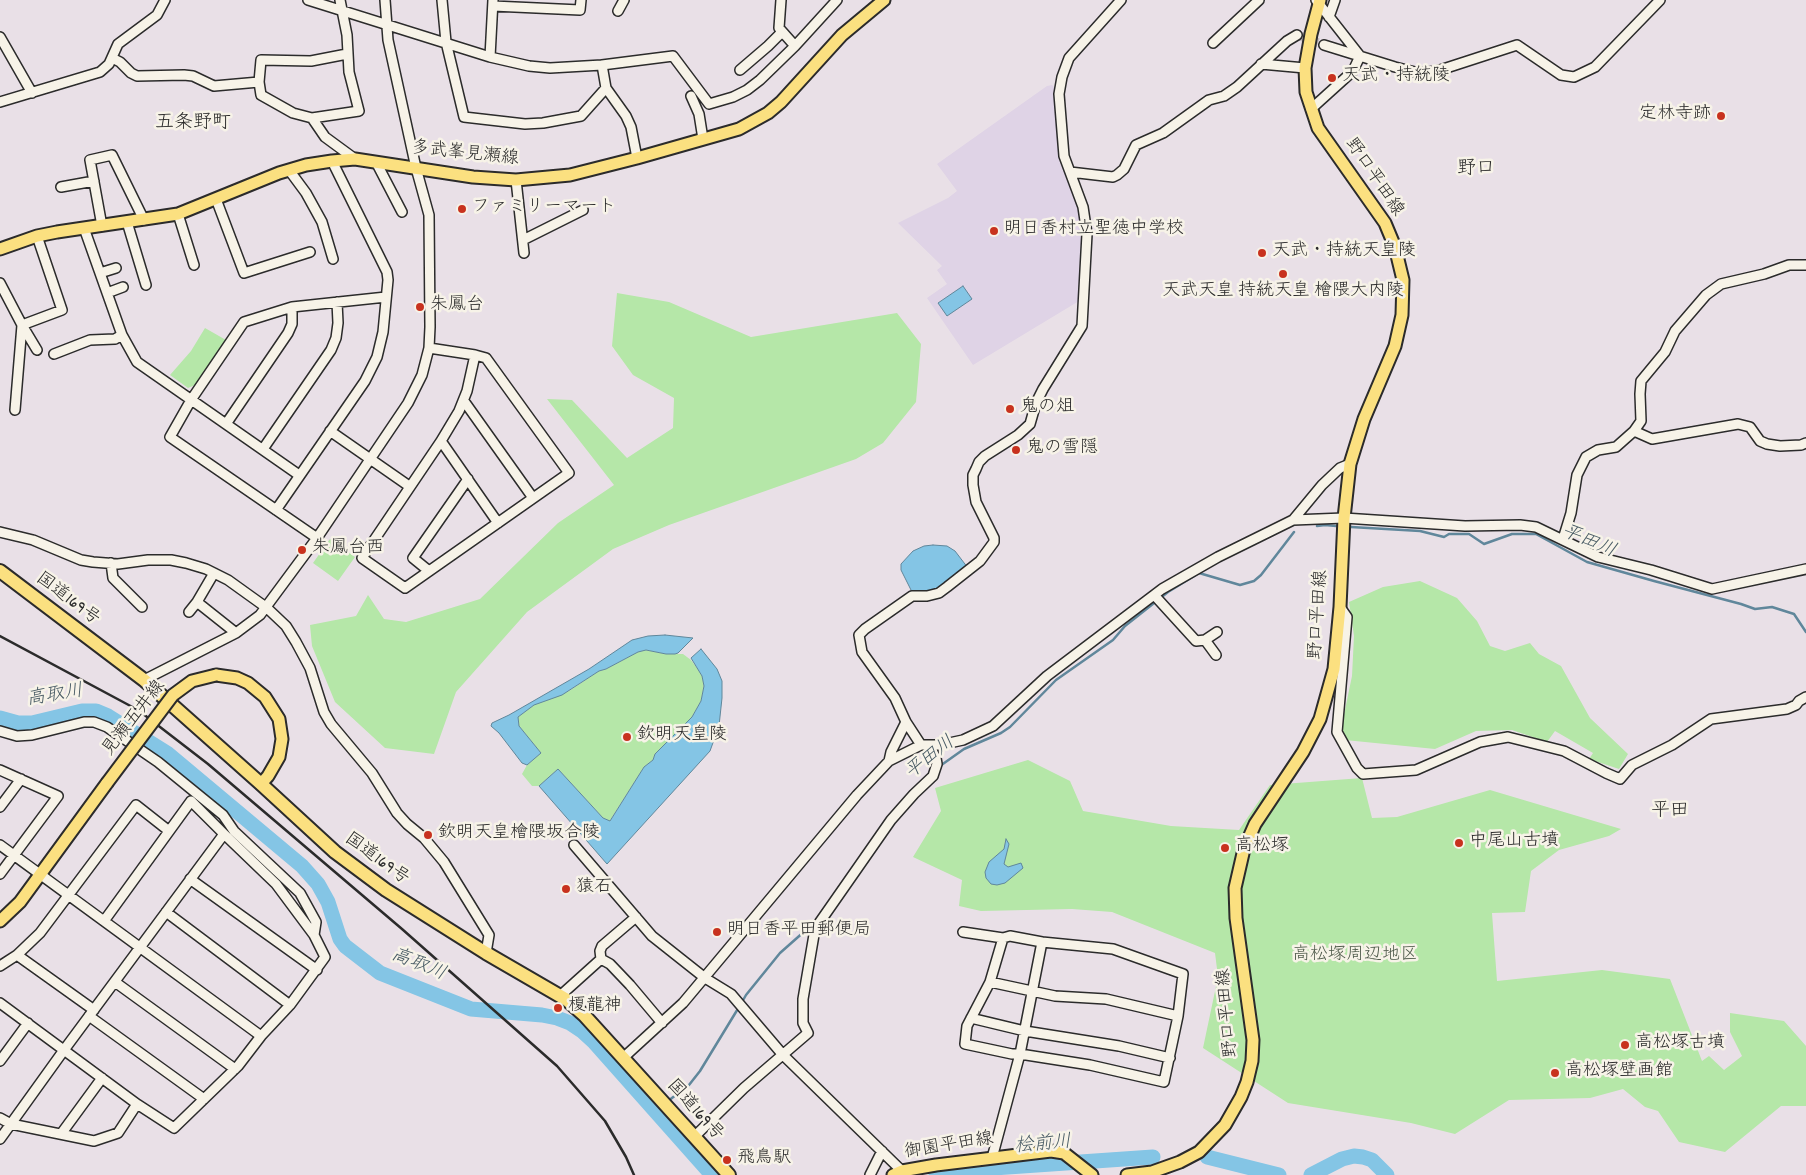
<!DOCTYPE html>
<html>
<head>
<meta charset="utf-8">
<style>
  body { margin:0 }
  canvas { display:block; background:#e9e0e7 }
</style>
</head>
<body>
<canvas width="1806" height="1175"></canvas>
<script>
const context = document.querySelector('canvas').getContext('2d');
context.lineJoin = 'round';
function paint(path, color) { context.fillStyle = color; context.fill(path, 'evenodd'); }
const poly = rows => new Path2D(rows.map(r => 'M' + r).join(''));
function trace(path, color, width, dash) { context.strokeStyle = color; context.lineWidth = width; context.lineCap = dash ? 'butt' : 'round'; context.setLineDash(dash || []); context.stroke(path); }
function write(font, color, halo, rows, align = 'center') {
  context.font = font + ' Dekko,"Klee One",sans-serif'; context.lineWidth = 5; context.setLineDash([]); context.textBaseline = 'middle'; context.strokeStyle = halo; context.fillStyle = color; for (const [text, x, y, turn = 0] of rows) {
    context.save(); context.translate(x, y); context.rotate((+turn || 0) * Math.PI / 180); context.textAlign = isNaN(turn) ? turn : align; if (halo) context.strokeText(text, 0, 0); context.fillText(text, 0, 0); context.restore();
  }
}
paint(poly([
  [1052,85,1057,90,1060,152,1068,179,1076,196,1081,212,1083,240,1079,301,973,365,927,298,947,284,937,270,942,266,898,223,948,198,957,191,937,164,1047,86]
]), '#dfd3e6');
paint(poly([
  [617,293,669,302,751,337,897,313,921,344,916,402,883,443,856,459,669,525,613,549,527,612,456,692,434,754,385,748,335,702,312,646,310,625,356,616,368,595,384,619,406,622,480,599,558,523,614,485,547,399,572,400,627,458,673,428,674,398,633,375,612,346],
  [205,328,226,340,195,385,188,388,170,375,191,351],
  [330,539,355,557,338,581,313,563],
  [1420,581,1457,598,1477,621,1490,646,1505,651,1530,643,1539,654,1561,666,1590,718,1628,754,1619,769,1589,759,1593,753,1555,731,1547,742,1512,730,1476,731,1435,749,1345,740,1341,729,1352,676,1354,636,1349,602,1383,587],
  [646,650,666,654,683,654,691,660,697,668,702,676,704,686,701,701,692,717,655,754,653,760,644,767,609,822,603,818,558,769,539,786,532,786,522,774,527,765,541,753,519,726,518,717,534,705,569,691,599,671,606,669,638,652],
  [1028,760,1070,781,1083,811,1171,826,1239,830,1270,785,1362,778,1372,818,1397,817,1490,790,1621,829,1609,836,1559,850,1531,871,1525,912,1492,913,1497,981,1602,970,1670,979,1702,1061,1709,1056,1724,1070,1742,1056,1730,1032,1730,1013,1784,1021,1806,1046,1806,1106,1781,1106,1725,1152,1679,1142,1658,1111,1645,1107,1623,1089,1590,1098,1509,1100,1455,1134,1411,1123,1288,1103,1203,1048,1218,977,1215,953,1112,912,1072,909,981,911,959,906,962,880,913,857,941,811,935,788]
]), '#b5e7a8');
const water = poly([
  [963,286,972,299,947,316,938,303,963,286],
  [933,545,947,546,955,551,968,568,938,590,913,594,901,570,901,564,913,551,924,546,933,545],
  [665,635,693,638,678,653,675,654,666,654,646,650,638,652,606,669,599,671,562,695,534,705,518,717,519,726,541,753,527,765,522,763,499,733,491,726,492,723,509,715,589,669,632,640,648,636,665,635],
  [701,649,717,669,722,681,722,698,719,726,710,751,607,864,539,786,558,769,603,818,610,821,644,767,653,760,655,754,692,717,701,701,704,686,702,676,691,658,701,649],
  [1006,839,1009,844,1004,864,1008,867,1021,863,1023,868,1005,883,997,885,991,884,986,878,985,872,989,862,1004,849,1006,839]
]);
paint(water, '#84c5e5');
trace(water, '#60879b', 1);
trace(poly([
  [1317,526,1325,525,1336,526],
  [1351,527,1420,531,1444,537,1449,534,1469,534,1484,544,1512,534,1536,534,1587,562,1654,581,1741,604,1755,609,1772,607,1794,614,1806,632],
  [940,766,964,749,1001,733,1010,727,1056,680,1113,640,1125,626,1168,592,1199,573,1240,585,1254,581,1261,575,1294,532],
  [742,1002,746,995,780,953,815,922],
  [668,1101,689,1085,700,1071,739,1007],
  [655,1111,662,1106]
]), '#60879b', 2.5);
trace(poly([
  [0,718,18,723,32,723,82,711,96,711,108,716,167,753,302,866,318,884,328,902,340,939,345,946,380,973,471,1009,542,1015,557,1018,570,1023,582,1031,594,1042,712,1175],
  [1207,1157,1279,1175],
  [936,1175,979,1169,1153,1157],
  [1311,1175,1342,1159,1354,1156,1363,1157,1372,1160,1387,1175]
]), '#84c5e5', 15);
trace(poly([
  [1297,35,1324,45]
]), '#c3bcc1', 9, [9, 4.5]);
const minor = poly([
  [308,0,490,57,529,66,550,68,602,65,673,56,709,104,733,97,747,90,760,80,795,46,837,0],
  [340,0,347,35,349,72,359,111,312,118,325,137,355,159],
  [442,0,446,42,464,117,525,124,543,123,581,116,606,88],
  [781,0,779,28,795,46],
  [493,6,580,10,581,0],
  [618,11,624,0],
  [1329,17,1335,0],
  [0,37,32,93],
  [1213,43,1259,0],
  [1324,45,1395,67,1419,73,1437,71,1517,45,1561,75,1574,77,1595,67,1660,0],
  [490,57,493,0],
  [112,58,120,62,131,73,137,76,184,75,193,76,214,86,259,82],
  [1261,64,1305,68],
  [602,65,606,88,626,116,631,127,637,158],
  [740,70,768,46,782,32],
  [691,96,699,114,703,139],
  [0,102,100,72,109,64,118,44,157,15,165,0],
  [1311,109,1353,71,1360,56,1316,0],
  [312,118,293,113,261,95,259,82,261,60,311,61,347,54],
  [376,162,402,212],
  [289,170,306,193,322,222,333,259],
  [1070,172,1113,177,1117,175,1124,169,1136,145,1163,133,1209,100,1224,96,1237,87,1287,41,1297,35],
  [516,180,524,253],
  [61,187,94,181],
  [216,199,244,273,310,252],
  [178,214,194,265],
  [127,222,146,285],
  [102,226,90,160,112,155,144,220],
  [84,228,122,335,137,362,299,475],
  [523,240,583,210],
  [100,273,116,268],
  [0,283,22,325,15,410],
  [107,293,123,287],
  [429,348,475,355,486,358,569,473,405,588,362,558,441,441,459,411,467,391,475,355],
  [37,350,22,325,62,310,37,236],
  [54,354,90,340,115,339,122,335],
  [464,401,533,498],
  [226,424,288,333,292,324,292,307],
  [330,431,409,486],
  [1634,431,1652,439,1738,424,1750,427,1760,441,1767,444,1780,446,1801,445,1806,443],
  [441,441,498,523],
  [263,449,331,350,336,338,338,323,337,302],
  [276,510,365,381,377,357,383,332,388,280,387,272,332,161],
  [1293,520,1344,518,1465,526,1520,525,1536,527,1598,557,1651,570,1712,589,1806,569],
  [0,532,33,540,81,560,93,562,118,564,148,560,171,560,186,563,206,569,228,580,267,608,286,626,296,642,310,668,324,712,331,724,372,773,397,813,407,824,424,838,444,862,489,935,486,953],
  [317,538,170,437,191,400,244,322,292,307,386,297],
  [1563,539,1571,513,1577,475,1586,457,1598,450,1616,447,1634,431,1641,421,1640,394,1641,381,1665,352,1675,331,1706,295,1721,284,1764,274,1789,265,1806,265],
  [111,563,113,578,142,607],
  [429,571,413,558,468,479],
  [1155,596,1196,641,1205,640,1217,632],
  [197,602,236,633],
  [1340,607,1347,617,1337,732,1357,768,1363,774,1416,770,1480,742,1508,737,1564,751,1606,773,1620,779,1632,765,1672,745,1711,719,1787,709,1796,705,1799,701,1806,697],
  [189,612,197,602,214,573],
  [1205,640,1216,655],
  [144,680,236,633,260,615,317,538,408,403,422,375,429,348,430,327,429,215,416,168,388,40,385,0],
  [0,731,17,736,32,735,84,722,94,722,107,727,158,762,223,815,234,831,300,893,316,922,314,935],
  [921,745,906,722,895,698,862,652,859,635,865,629,912,596,927,596,939,593,947,587,980,561,994,542,994,538,976,502,973,485,973,475,976,469,979,462,985,456,1018,435,1030,424,1036,403,1043,389,1082,326,1087,234,1083,207,1064,156,1059,94,1062,77,1069,58,1121,0],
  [889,761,891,752,906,722],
  [0,770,58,796,0,874],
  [0,807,21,779],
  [0,845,261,1036],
  [574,845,652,936,705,978,731,994,783,1055,902,1171],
  [190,879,317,970],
  [166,912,290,1005],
  [636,917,602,946,600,951,601,959,610,964,630,985,662,1023],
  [963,932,1003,938,1010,936,1042,942],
  [17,955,94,1010],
  [0,966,17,955,40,933,136,805,169,831],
  [115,982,235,1069],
  [990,982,1055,996,1106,999,1178,1016],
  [561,995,601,959],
  [0,1003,137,1104,174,1128,238,1066,261,1036,290,1005,325,957,314,935,276,884,224,834,191,801,104,921],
  [89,1016,204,1099],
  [971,1018,1025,1031,1119,1046,1170,1058],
  [623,1058,683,1003,857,795,889,761,921,745,940,745,963,740,993,726,1047,676,1162,589,1218,557,1293,520,1322,485,1340,468,1350,464],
  [0,1061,28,1023],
  [0,1118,11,1124,94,1141,118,1133,137,1104],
  [61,1134,102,1078],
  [694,1137,744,1088,808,1033,803,1023,803,999,815,929,891,820,914,794,933,776,937,764,936,758,928,745],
  [0,1139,64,1050,224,834],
  [992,1158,1020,1054,1042,942,1113,949,1183,974,1178,1016,1164,1082,1090,1065,1020,1054,1012,1054,965,1044,967,1026,990,982,1003,938],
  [870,1175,882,1151]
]);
const major = poly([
  [0,249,37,236,57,232,178,214,279,173,306,165,332,161,355,159,473,177,516,180,570,175,637,158,739,129,768,113,781,102,842,35,884,0],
  [216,675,237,678,248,683,265,697,279,719,282,739,279,757,268,776,261,784],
  [0,921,20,902,107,783],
  [893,1175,902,1171,936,1165,1051,1151,1064,1153,1092,1175],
  [1127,1175,1152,1172,1180,1162,1199,1152,1225,1125,1241,1097,1247,1082,1252,1061,1253,1040,1236,918,1235,888,1244,849,1255,824,1303,752,1320,719,1334,669,1340,607,1344,518,1350,464,1364,419,1395,346,1402,315,1403,280,1395,247,1385,223,1318,128,1306,92,1305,68,1311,34,1320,0]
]);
const highway = poly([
  [0,571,144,680,261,784,335,852,386,890,486,953,567,1000,584,1015,623,1058,729,1175]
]);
trace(minor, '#2b2b2b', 12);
trace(major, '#2b2b2b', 15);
trace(highway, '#2b2b2b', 16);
trace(minor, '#f7f3e8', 9);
trace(major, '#fbe080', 11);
trace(highway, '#fbe080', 12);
trace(poly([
  [0,636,138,710,208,764,402,929,557,1066,605,1121,626,1157,634,1175]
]), '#2b2b2b', 2.5);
const majorBridge = poly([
  [107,783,173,695,192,681,216,675]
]);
trace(majorBridge, '#2b2b2b', 15, []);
trace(majorBridge, '#fbe080', 11);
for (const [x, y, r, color] of [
  [1332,78,5,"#c8321e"],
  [1721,116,5,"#c8321e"],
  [462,209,5,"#c8321e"],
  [994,231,5,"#c8321e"],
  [1262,253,5,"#c8321e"],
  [1283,274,5,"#c8321e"],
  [420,307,5,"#c8321e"],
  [1010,409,5,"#c8321e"],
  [1016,450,5,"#c8321e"],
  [302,550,5,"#c8321e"],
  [627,737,5,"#c8321e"],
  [428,835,5,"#c8321e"],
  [1459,843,5,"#c8321e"],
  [1225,848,5,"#c8321e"],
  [566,889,5,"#c8321e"],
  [717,932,5,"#c8321e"],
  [558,1008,5,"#c8321e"],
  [1625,1045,5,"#c8321e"],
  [1555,1073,5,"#c8321e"],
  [727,1160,5,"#c8321e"]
]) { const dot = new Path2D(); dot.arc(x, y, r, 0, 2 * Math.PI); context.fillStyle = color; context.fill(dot); trace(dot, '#f7f3e8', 2); }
write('18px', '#2b2b2b', '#f7f3e8', [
  ["天武・持統陵",1342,78],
  ["定林寺跡",1711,116,"right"],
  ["ファミリーマート",472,209],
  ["明日香村立聖徳中学校",1004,231],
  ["天武・持統天皇陵",1272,253],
  ["天武天皇 持統天皇 檜隈大内陵",1283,293,"center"],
  ["朱鳳台",430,307],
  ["鬼の俎",1020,409],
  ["鬼の雪隠",1026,450],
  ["朱鳳台西",312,550],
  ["欽明天皇陵",637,737],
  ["欽明天皇檜隈坂合陵",438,835],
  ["中尾山古墳",1469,843],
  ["高松塚",1235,848],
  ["猿石",576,889],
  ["明日香平田郵便局",727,932],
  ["榎龍神",568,1008],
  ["高松塚古墳",1635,1045],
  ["高松塚壁画館",1565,1073],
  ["飛鳥駅",737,1160]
], 'left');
write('18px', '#2b2b2b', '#f7f3e8', [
  ["多武峯見瀬線",465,155,6],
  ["野口平田線",1373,178,56],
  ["国道169号",67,600,37],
  ["野口平田線",1320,615,-86],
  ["見瀬五井線",135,719,-52],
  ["国道169号",376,860,36],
  ["野口平田線",1229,1013,-95],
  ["国道169号",694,1111,48],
  ["御園平田線",949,1147,-9]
]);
write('18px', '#4e5a4a', '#f7f3e8', [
  ["高松塚周辺地区",1355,957]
]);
write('19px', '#2b2b2b', '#f7f3e8', [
  ["五条野町",193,124],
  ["野口",1476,170],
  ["平田",1670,812]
]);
write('italic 19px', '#465963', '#f7f3e8', [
  ["平田川",1588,543,23],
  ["高取川",55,697,-9],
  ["平田川",931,759,-38],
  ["高取川",418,966,22],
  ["桧前川",1043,1146,-5]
]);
</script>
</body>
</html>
